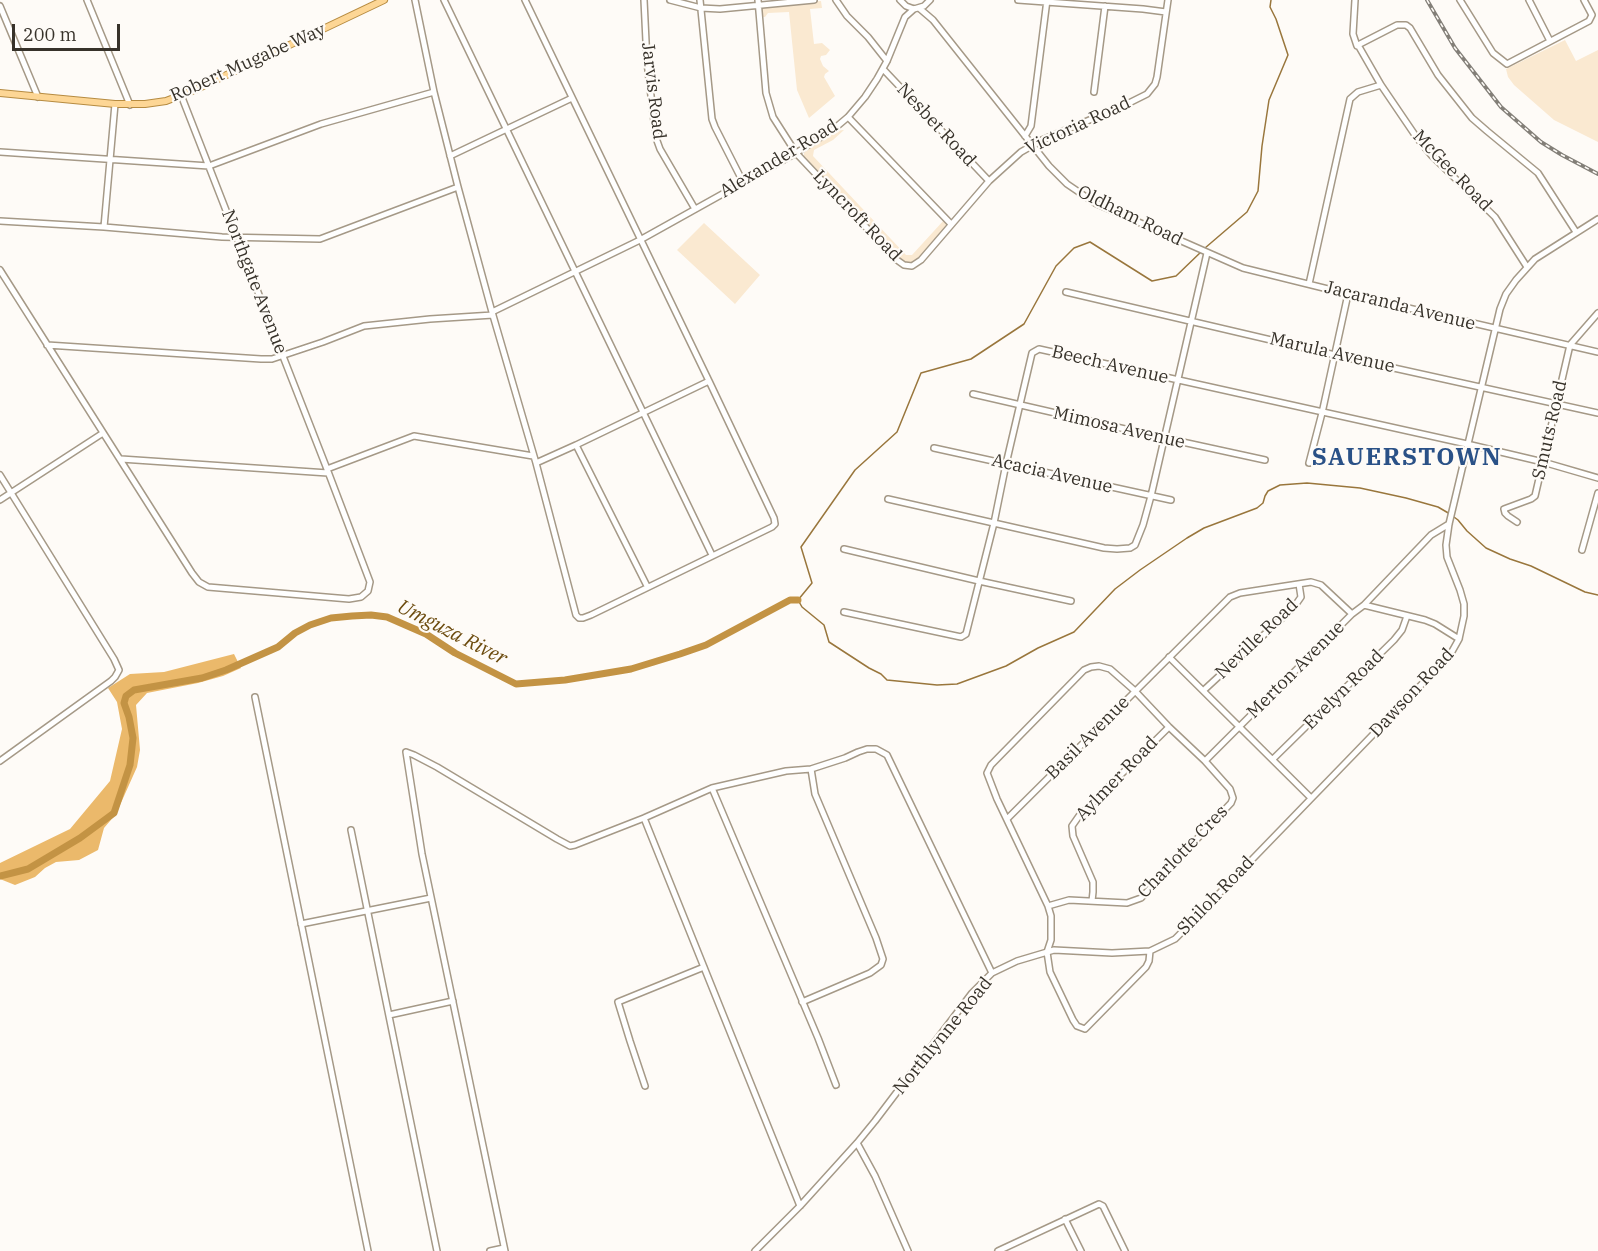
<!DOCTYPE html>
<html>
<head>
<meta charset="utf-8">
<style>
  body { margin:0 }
  #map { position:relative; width:1598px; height:1251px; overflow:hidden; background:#fefbf7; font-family:"IBM Plex Serif",serif }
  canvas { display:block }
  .scale { position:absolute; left:12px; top:24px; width:108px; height:27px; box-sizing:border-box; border:3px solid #37322a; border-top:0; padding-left:8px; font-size:18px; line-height:21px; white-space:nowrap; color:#37322a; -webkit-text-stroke:4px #fefbf7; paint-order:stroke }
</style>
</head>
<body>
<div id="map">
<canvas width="1598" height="1251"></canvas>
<div class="scale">200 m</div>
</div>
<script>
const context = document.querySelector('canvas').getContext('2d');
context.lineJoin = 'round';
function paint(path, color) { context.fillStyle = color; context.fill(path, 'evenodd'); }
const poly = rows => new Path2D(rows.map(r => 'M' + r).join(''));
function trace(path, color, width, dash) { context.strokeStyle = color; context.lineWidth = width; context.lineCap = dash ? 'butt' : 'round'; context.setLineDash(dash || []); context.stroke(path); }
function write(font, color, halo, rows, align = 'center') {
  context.font = font + ' "IBM Plex Serif",serif'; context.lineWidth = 4.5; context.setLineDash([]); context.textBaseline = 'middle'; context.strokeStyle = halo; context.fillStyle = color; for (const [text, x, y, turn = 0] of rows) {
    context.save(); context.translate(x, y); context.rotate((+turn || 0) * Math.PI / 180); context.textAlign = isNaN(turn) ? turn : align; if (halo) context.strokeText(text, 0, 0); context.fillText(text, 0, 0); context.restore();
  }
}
paint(poly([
  [821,1,822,8,810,9,814,44,822,43,830,50,826,55,821,56,820,59,823,66,829,71,825,74,824,77,835,96,809,118,797,90,789,12,768,13,765,17,762,17,761,10,766,6],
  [1565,40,1576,61,1598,50,1598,142,1554,120,1514,85,1508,77,1506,69],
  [844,130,833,140,814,150,813,156,906,255,912,255,944,220,948,224,916,261,910,264,905,263,899,259,804,156,804,150,834,131],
  [704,223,760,275,735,304,677,250]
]), '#fae9d1');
paint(poly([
  [234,654,241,668,223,676,198,683,147,693,136,705,140,750,137,767,116,814,104,828,98,850,79,860,56,862,45,868,35,877,15,885,0,879,0,863,70,829,110,781,122,729,117,702,108,688,130,674,164,672]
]), '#ebb96b');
trace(poly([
  [1205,248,1247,212,1258,191,1262,146,1269,100,1288,55,1276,19,1270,7,1271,0],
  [1202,251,1176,276,1152,281,1090,242,1074,248,1056,266,1024,324,971,359,921,373,897,432,855,470,801,547,812,583,798,600,802,607,824,625,829,642,869,668,881,674,887,680,937,685,957,684,1006,666,1038,648,1074,632,1115,589,1140,570,1187,538,1204,528,1257,508,1263,503,1265,496,1268,491,1280,485,1307,483,1360,488,1406,498,1438,507,1450,514],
  [1454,517,1458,520,1467,531,1486,548,1510,559,1531,566,1585,592,1598,595]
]), '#99763c', 1.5);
trace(poly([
  [0,876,28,869,80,838,114,813,130,765,133,738,129,717,124,703,126,696,134,690,202,678,226,670,278,647,295,633,310,625,331,618,352,616,371,615,387,617,426,634,455,653,516,684,565,680,631,669,680,654,706,645,790,600,798,600]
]), '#c39344', 7);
const minor = poly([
  [87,0,130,105],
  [415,0,434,92,458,187,492,312,536,463,576,615,579,618,583,618,591,615,772,527,775,524,774,518,709,381],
  [444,0,712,555],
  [525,0,709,381,576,445,647,586],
  [644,0,647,62,656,138,660,149,695,209],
  [670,0,701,8,720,9,814,0],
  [700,0,712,119,715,127,743,182],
  [758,0,766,93,773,117,796,153,897,260,904,265,912,266,921,260,989,181,1021,152,1042,140,1125,105,1147,94,1155,84,1157,77,1168,0],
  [836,0,847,16,868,37,887,61],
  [900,0,906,6,914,9,924,6,930,0],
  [1018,0,1143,9,1166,12],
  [1355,0,1353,34,1357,46],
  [1460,0,1493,53,1507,64,1589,21,1592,15,1584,0],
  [1529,0,1550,41],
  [0,6,38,97],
  [919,8,933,20,1049,166,1067,184,1095,203,1243,268,1348,294,1598,352],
  [883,69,989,181],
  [1094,92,1105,6],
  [181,95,327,469],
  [848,117,951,224],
  [1025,136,1031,126,1047,0],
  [0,152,209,166,321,124,434,92],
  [450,156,572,98],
  [0,221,104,227,222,237,320,239,458,187],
  [104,227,115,104],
  [1527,267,1495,217,1432,156,1417,138,1381,85,1358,45,1397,25,1406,25,1410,28,1438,75,1472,118,1487,131,1538,173,1576,232],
  [0,270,192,573,199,582,208,587,349,599,361,597,368,591,370,582,327,469,414,436,533,456],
  [1309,284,1350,99,1358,92,1381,85],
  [1066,292,1335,355,1598,413],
  [492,312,640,240,796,153,835,128,848,117,865,97,877,79,887,61,905,17,914,9],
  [47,345,261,359,272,359,323,342,364,326,430,319,493,315],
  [973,394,1164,438,1265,460],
  [934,448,1171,500],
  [121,459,328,473],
  [536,463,576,445],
  [1309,463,1322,413,1348,294],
  [0,475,114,659,119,670,115,677,111,681,0,761],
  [888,499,1104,548,1117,549,1130,548,1135,545,1143,525,1151,496,1207,253],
  [0,500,103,433],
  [1517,522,1508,516,1505,513,1504,509,1531,499,1535,496,1570,345,1598,313],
  [844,549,979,581,1071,601],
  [1582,550,1598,493],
  [1364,605,1431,535,1449,524],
  [844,612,961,637,966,634,994,523,1006,464,1032,353,1039,349,1467,444,1543,462,1598,478],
  [1169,657,1311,798],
  [1204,690,1294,607,1301,597,1299,584],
  [255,697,368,1251],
  [1273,759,1394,640,1402,630,1407,616],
  [1205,761,1352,614,1364,605,1425,620,1435,624,1459,639],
  [712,788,818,1038,836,1085],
  [644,818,800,1206],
  [1007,819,1230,597,1240,593,1311,582,1321,585,1352,614],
  [351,830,437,1251],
  [1092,901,1093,892,1093,882,1073,836,1072,826,1079,816,1169,727],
  [1048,906,1069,900,1127,903,1141,898,1231,803,1233,798,1230,789,1205,761,1169,727,1135,691,1110,669,1099,666,1091,667,1084,670,991,765,987,773,997,799,1048,906,1051,916,1051,940,1047,952,1050,972,1073,1020,1077,1026,1085,1029,1146,967,1149,961,1150,951,1175,939,1179,935,1450,655,1459,639,1464,616,1464,604,1460,590,1447,557,1446,545,1449,524,1500,309,1506,294,1516,280,1535,259,1598,219],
  [301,924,431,898],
  [802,1002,870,973,881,965,883,959,876,938,815,794,811,769],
  [389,1015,453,1001],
  [645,1086,630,1041,618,1002,704,967],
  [857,1143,875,1176,908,1251],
  [1065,1219,1081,1251],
  [490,1251,504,1248],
  [505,1251,422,854,406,752,414,755,437,767,557,839,570,846,575,845,644,818,712,788,786,771,811,769,845,758,858,752,867,749,876,749,887,755,992,973],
  [755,1251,800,1206,857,1143,875,1121,972,993,992,973,1017,961,1054,950,1112,953,1150,951],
  [998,1251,1099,1204,1103,1206,1125,1251]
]);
const major = poly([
  [0,93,115,104,145,104,166,101,197,89,384,0]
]);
trace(minor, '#a59987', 8);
trace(major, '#b68b41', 8);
trace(minor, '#fff', 5);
trace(major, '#fdd695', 6);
const rail = poly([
  [1427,0,1455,48,1501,107,1541,142,1562,155,1598,174]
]);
trace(rail, '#837f78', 4);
trace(rail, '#fefbf7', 1.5, [4.5]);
write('18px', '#37322a', '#fefbf7', [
  ["Robert Mugabe Way",248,63,-24],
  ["Jarvis Road",653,91,83],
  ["Nesbet Road",936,125,47],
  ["Victoria Road",1078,126,-25],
  ["Alexander Road",779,159,-31],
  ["McGee Road",1452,171,46],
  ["Lyncroft Road",857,216,46],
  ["Oldham Road",1130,216,26],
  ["Northgate Avenue",254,282,69],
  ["Jacaranda Avenue",1400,306,14],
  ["Marula Avenue",1332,353,13],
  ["Beech Avenue",1110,365,13],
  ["Mimosa Avenue",1119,428,13],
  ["Smuts Road",1550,430,-77],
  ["Acacia Avenue",1052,474,13],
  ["Neville Road",1257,639,-44],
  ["Merton Avenue",1296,670,-45],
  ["Evelyn Road",1344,690,-45],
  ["Dawson Road",1412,693,-47],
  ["Basil Avenue",1088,738,-45],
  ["Aylmer Road",1117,779,-46],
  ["Charlotte Cres",1183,852,-46],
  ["Shiloh Road",1216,896,-46],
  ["Northlynne Road",943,1036,-51]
]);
write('italic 20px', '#6c4b0e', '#fefbf7', [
  ["Umguza River",452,633,27]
]);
context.letterSpacing = '1.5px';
write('bold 24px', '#2a5187', '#fefbf7', [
  ["SAUERSTOWN",1407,458]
]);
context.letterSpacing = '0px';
</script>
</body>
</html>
